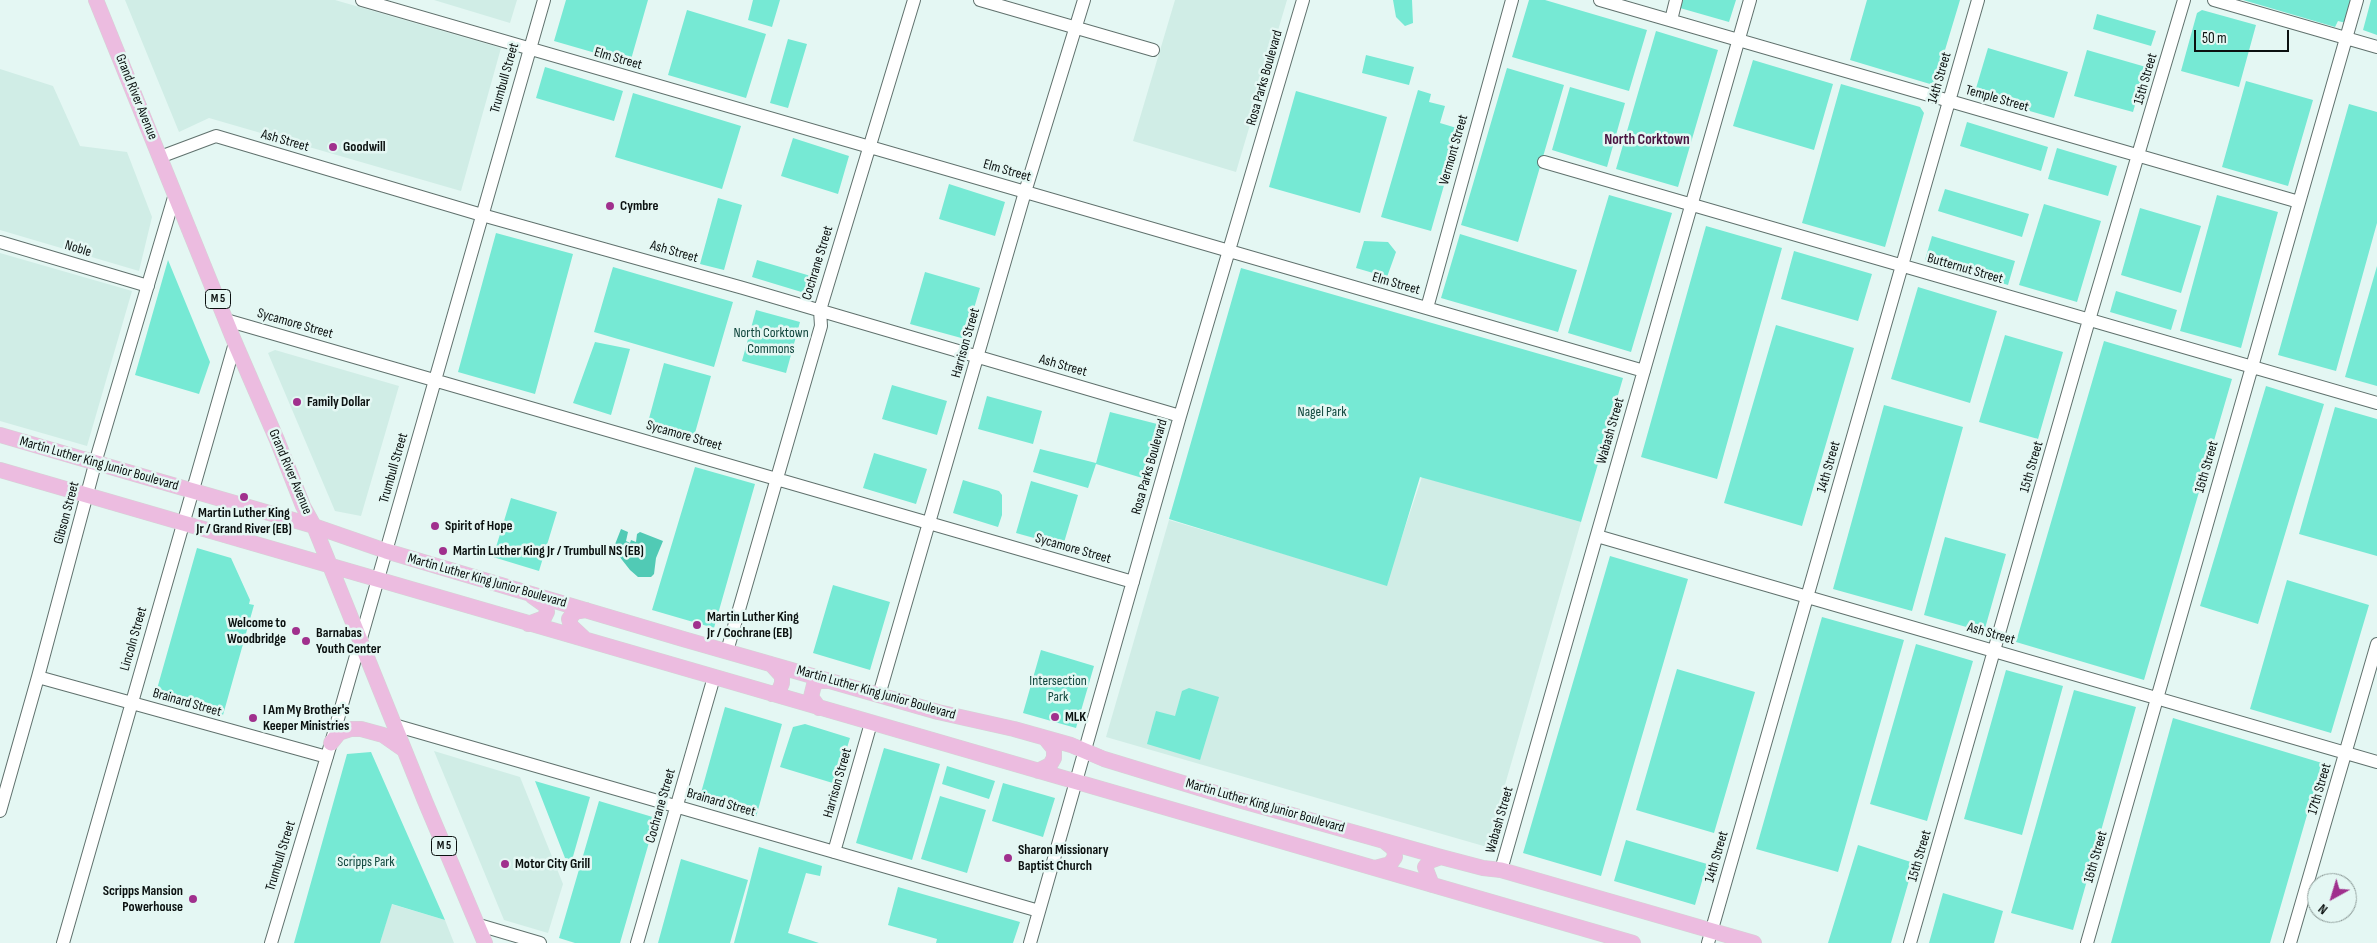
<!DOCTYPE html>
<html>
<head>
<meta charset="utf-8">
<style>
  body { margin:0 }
  #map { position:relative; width:2377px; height:943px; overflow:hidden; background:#e4f7f3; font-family:"Sofia Sans Condensed",sans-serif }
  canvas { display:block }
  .north { position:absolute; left:2307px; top:873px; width:50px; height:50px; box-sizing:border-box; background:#e4f7f3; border:1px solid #8d9b98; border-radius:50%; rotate:219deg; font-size:14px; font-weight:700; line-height:20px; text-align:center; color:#0b1110 }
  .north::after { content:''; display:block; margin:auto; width:18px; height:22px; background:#a0308d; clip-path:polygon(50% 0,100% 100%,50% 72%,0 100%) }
  .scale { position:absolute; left:2194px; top:30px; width:95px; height:22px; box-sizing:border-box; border:2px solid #0b1110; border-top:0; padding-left:6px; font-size:15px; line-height:18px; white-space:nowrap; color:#0b1110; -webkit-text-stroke:4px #e4f7f3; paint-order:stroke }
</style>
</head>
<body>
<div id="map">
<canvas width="2377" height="943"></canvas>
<div class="north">N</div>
<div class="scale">50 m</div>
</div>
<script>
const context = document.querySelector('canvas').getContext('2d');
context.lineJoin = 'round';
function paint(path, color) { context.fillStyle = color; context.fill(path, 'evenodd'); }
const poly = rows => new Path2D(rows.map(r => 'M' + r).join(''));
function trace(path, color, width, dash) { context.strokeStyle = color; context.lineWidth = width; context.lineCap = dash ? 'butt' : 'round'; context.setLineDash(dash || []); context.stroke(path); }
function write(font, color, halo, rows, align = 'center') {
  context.font = font + ' "Sofia Sans Condensed",sans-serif'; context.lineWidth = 5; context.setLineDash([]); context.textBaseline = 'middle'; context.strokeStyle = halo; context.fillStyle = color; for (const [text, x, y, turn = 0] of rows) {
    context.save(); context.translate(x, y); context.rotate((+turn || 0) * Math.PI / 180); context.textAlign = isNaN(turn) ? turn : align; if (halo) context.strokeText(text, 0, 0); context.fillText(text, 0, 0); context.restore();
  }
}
paint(poly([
  [125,0,335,0,501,48,461,191,209,118,179,132],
  [434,0,517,0,510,23],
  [1175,0,1287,0,1236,172,1133,141],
  [0,69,53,86,80,146,127,152,152,217,139,271,0,230],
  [0,253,132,291,87,446,0,421],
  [275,350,399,386,361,516,335,511,268,353],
  [1422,477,1581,522,1487,847,1106,737,1169,520,1386,584],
  [434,751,520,777,563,884,548,933,504,920],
  [391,904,445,920,454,943,380,943]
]), '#d0ede6');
paint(poly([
  [566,0,648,0,630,63,554,41],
  [753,0,780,0,772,27,748,20],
  [1393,0,1412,0,1413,23,1405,26,1396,17],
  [1529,0,1545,0,1647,30,1629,91,1512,57],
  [1683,0,1736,0,1729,22,1680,8],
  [1867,0,1960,0,1936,80,1930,84,1850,60],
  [2243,0,2352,0,2346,23,2338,21,2335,27],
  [2371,0,2377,0,2377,35,2363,30],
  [687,10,766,34,746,98,668,75],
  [2202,10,2256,25,2239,87,2181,71,2197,13],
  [2097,14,2156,31,2151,46,2093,29],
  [1656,31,1718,50,1678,187,1616,169],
  [788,39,807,44,788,108,770,103],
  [1988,48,2068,72,2054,118,1974,95],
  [2087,50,2146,67,2133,112,2074,96],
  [1366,55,1414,67,1409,85,1362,73],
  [1753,60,1833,84,1814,150,1733,126],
  [545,67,623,91,614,121,536,98],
  [1507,68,1564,85,1518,242,1461,225],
  [2246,81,2313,100,2288,186,2222,167],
  [1841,84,1920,107,1924,113,1885,247,1802,223],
  [1570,87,1625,103,1607,167,1552,150],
  [1418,90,1431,94,1429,102,1445,106,1440,123,1460,129,1431,231,1381,217],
  [1296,91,1387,117,1360,213,1269,187],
  [633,93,741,126,722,189,615,157],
  [2349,104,2377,112,2377,223,2336,371,2278,355],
  [1967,122,2048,147,2041,171,1960,146],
  [793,138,849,156,838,194,781,176],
  [2057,148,2117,166,2108,196,2048,179],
  [949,184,1005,202,995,236,939,219],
  [1945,189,2029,214,2022,237,1938,211],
  [1609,195,1672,213,1631,352,1568,333],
  [2217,195,2278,212,2241,348,2180,331],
  [718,198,742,205,724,270,700,264],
  [2044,204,2101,221,2077,302,2019,285],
  [2140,208,2201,226,2181,293,2121,275],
  [1706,226,1782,248,1717,479,1641,457],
  [496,233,573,254,535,394,458,372],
  [1460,234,1577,270,1558,332,1441,298],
  [1932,236,2015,261,2008,285,1925,260],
  [1364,241,1388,242,1396,252,1387,277,1356,268],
  [1794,251,1872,274,1858,321,1781,299],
  [168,260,210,362,199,394,135,375],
  [757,260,814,277,808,294,752,277],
  [2377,266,2377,386,2345,377],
  [613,267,733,302,714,367,594,332],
  [1241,268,1623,378,1581,522,1420,477,1387,586,1169,519],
  [925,272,980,288,965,339,910,324],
  [1918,287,1997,311,1970,403,1891,379],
  [2116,291,2177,310,2171,330,2110,312],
  [756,310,800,322,786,373,742,361],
  [1776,325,1854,348,1802,526,1724,503],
  [2005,335,2063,352,2038,439,1979,422],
  [2104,341,2232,379,2144,680,2016,642],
  [595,342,630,349,611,415,573,403],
  [664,363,711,376,693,440,647,426],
  [892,385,947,401,937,435,882,419],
  [2266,386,2324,404,2258,624,2200,606],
  [987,396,1042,411,1033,444,978,429],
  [1884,405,1963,427,1912,611,1833,589],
  [2335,407,2377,419,2377,556,2299,534],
  [1110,412,1165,426,1149,480,1096,464,1088,488,1033,472,1040,449,1096,463],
  [874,453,927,469,916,504,863,488],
  [695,467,755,484,714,628,652,610],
  [963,480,999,491,1002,495,1002,515,998,527,953,513],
  [1031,481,1078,495,1063,546,1016,533],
  [511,498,557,512,539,571,493,557],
  [1945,537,2006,554,1984,632,1924,615],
  [197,548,231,558,250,600,249,604,254,605,223,715,155,696],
  [1610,556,1688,579,1601,876,1523,853],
  [2287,580,2369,605,2331,733,2250,709],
  [833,585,890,602,870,670,813,653],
  [1822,617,1904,640,1838,872,1756,849],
  [1916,644,1973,661,1927,821,1870,804],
  [1041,650,1094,666,1076,728,1023,713],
  [1677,669,1755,692,1714,833,1636,810],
  [2006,670,2063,686,2022,835,1964,819],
  [1189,688,1219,697,1200,760,1147,744,1156,711,1175,716,1182,691],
  [2074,690,2136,707,2073,930,2011,913],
  [725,707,782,724,756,817,699,800],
  [2173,718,2322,763,2270,943,2111,943],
  [805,724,850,738,836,784,780,767,793,727],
  [884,748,940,764,912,860,856,843],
  [371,752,445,920,392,904,380,943,294,943,347,754],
  [947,766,995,781,989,799,942,784],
  [535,781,590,797,572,860,565,858],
  [1003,783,1055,798,1043,837,992,821],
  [940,796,986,810,967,873,921,859],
  [599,801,656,818,620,943,575,943,559,938],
  [1626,840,1707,864,1695,905,1614,881],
  [1858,845,1914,863,1891,943,1828,943],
  [759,847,822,866,820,876,806,873,788,933,819,943,734,943],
  [681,859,748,880,730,943,658,943],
  [898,887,1020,922,1013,943,936,943,937,939,888,925],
  [1943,893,2003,911,1994,943,1929,943]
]), '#76e9d4');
paint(poly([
  [621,529,628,532,626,541,630,543,631,540,636,542,637,534,640,532,663,541,656,558,654,574,651,577,638,577,630,570,619,556,612,552]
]), '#51cab5');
const minor = poly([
  [362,0,1644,371],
  [980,0,1153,50],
  [1600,0,2299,202],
  [2214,0,2377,47],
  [1671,20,1676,0],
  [160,157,216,136,482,215,743,288,1180,416],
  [1544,162,2377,403],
  [0,242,148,286],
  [1427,308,1512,0],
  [226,320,1133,582],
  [1597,536,2377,762],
  [727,651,821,326,820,310,914,0],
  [38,677,327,757],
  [879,695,1025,192,1084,0],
  [394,725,1039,911],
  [0,811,38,677,98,453,175,194],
  [834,852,871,723],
  [1501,870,1750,0],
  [479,925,540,943],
  [63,943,235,343],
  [271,943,331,743,544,0],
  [637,943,714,677],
  [1030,943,1180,416,1303,0],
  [1708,943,1978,0],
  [1910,943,2089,320,2184,0],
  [2087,943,2357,0],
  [2290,943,2377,644]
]);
const major = poly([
  [96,0,235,343,277,440,303,506,314,526,425,801,485,943],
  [0,435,314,526,386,551,683,639,938,712,1014,729,1071,745,1104,759,1235,799,1441,857,1483,868,1501,870,1754,943],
  [0,470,1633,943],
  [528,624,544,618,547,612,546,606,532,596],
  [585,639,571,626,569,619,575,612,586,610],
  [771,664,782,676,782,683,779,691,772,694],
  [819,708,811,697,814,685,819,681,831,681],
  [331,743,339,733,351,729,361,729,383,735,403,749],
  [1038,771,1050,765,1054,758,1054,749,1045,738],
  [1375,868,1390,864,1395,857,1394,849,1384,841],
  [1432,885,1425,867,1430,861,1441,857]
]);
trace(minor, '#60716d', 14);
trace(major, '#d3d4d4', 16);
trace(minor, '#fff', 12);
trace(major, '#ecbce0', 15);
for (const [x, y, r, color] of [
  [333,147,5,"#a0308d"],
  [610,206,5,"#a0308d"],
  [297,402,5,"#a0308d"],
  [244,497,5,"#a0308d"],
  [435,526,5,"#a0308d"],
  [443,551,5,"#a0308d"],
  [697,625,5,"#a0308d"],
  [296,631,5,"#a0308d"],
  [306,641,5,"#a0308d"],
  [1055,717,5,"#a0308d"],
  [253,718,5,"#a0308d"],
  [1008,858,5,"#a0308d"],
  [505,864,5,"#a0308d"],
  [193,899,5,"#a0308d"]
]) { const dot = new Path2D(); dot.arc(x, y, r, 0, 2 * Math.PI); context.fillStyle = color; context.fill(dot); trace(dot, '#e4f7f3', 2); }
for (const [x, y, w] of [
  [218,299,25],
  [444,846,25]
]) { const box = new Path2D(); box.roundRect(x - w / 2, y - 9.5, w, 19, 4); context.fillStyle = '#e4f7f3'; context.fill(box); trace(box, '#0b1110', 1); }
write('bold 12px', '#0b1110', null, [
  ["M 5",218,299],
  ["M 5",444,846]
]);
write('14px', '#0b1110', '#e4f7f3', [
  ["Elm Street",618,59,16],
  ["Trumbull Street",505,78,-74],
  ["Rosa Parks Boulevard",1265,78,-74],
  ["14th Street",1940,78,-74],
  ["15th Street",2146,79,-74],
  ["Grand River Avenue",136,97,68],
  ["Temple Street",1997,99,16],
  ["Ash Street",285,141,16],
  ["Vermont Street",1454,150,-74],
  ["Elm Street",1007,171,16],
  ["Noble",78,249,17],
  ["Ash Street",674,252,16],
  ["Cochrane Street",818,263,-73],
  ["Butternut Street",1965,269,16],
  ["Elm Street",1396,284,16],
  ["Sycamore Street",295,324,16],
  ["Harrison Street",966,343,-74],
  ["Ash Street",1063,366,16],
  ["Wabash Street",1611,431,-74],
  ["Sycamore Street",684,436,16],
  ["Martin Luther King Junior Boulevard",99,464,16],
  ["Rosa Parks Boulevard",1150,467,-74],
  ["14th Street",1829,467,-74],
  ["15th Street",2032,467,-74],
  ["16th Street",2207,467,-74],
  ["Trumbull Street",394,468,-74],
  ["Grand River Avenue",290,472,67],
  ["Gibson Street",67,513,-75],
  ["Sycamore Street",1073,549,16],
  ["Martin Luther King Junior Boulevard",487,581,16],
  ["Ash Street",1991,634,16],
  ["Lincoln Street",134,639,-74],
  ["Martin Luther King Junior Boulevard",876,693,16],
  ["Brainard Street",187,703,16],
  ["Harrison Street",838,783,-74],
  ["17th Street",2320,789,-74],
  ["Brainard Street",721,803,16],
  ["Cochrane Street",661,806,-74],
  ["Martin Luther King Junior Boulevard",1265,806,16],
  ["Wabash Street",1500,820,-74],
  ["Trumbull Street",281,856,-73],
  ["15th Street",1920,856,-74],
  ["14th Street",1717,857,-74],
  ["16th Street",2096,857,-74]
]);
write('bold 14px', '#0b1110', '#e4f7f3', [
  ["Goodwill",343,147],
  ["Cymbre",620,206],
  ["Family Dollar",307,402],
  ["Martin Luther King",244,513,"center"],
  ["Jr / Grand River (EB)",244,529,"center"],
  ["Spirit of Hope",445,526],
  ["Martin Luther King Jr / Trumbull NS (EB)",453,551],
  ["Martin Luther King",707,617],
  ["Jr / Cochrane (EB)",707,633],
  ["Welcome to",286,623,"right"],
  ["Woodbridge",286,639,"right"],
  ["Barnabas",316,633],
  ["Youth Center",316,649],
  ["I Am My Brother's",263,710],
  ["Keeper Ministries",263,726],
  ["MLK",1065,717],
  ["Sharon Missionary",1018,850],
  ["Baptist Church",1018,866],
  ["Motor City Grill",515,864],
  ["Scripps Mansion",183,891,"right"],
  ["Powerhouse",183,907,"right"]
], 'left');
write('14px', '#10463d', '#e4f7f3', [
  ["North Corktown",771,333],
  ["Commons",771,349],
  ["Nagel Park",1322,412],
  ["Intersection",1058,681],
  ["Park",1058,697],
  ["Scripps Park",366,862]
]);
write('bold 15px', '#4a1440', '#e4f7f3', [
  ["North Corktown",1647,140]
]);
</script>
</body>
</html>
